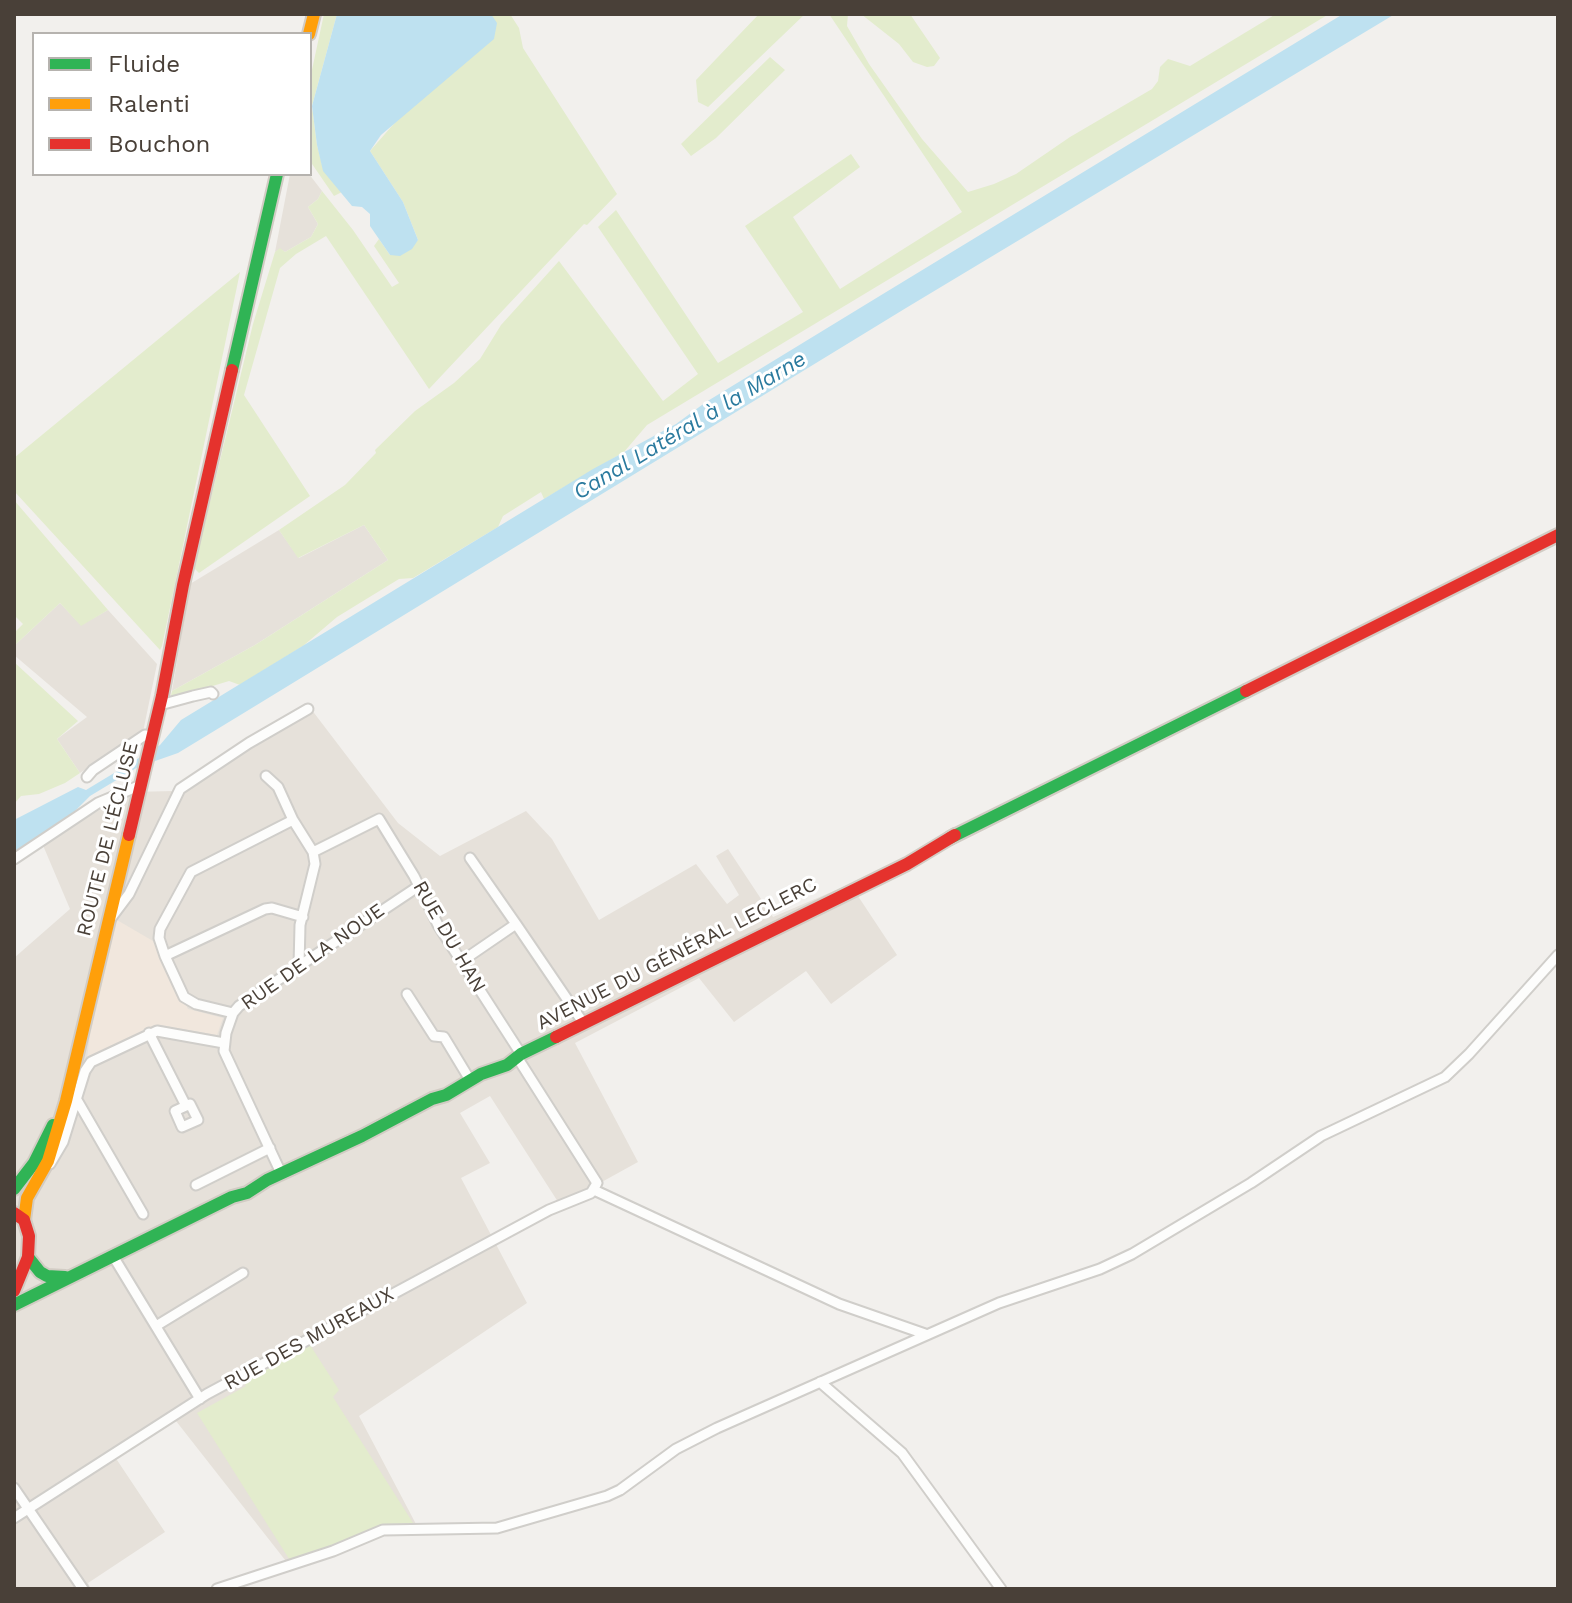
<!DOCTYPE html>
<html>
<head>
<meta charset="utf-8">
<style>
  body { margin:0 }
  #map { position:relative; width:1572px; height:1603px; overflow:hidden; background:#f2f0ed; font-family:"Work Sans",sans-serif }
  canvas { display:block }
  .frame { position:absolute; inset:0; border:16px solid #494038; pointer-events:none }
  .legend { position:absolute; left:32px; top:32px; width:280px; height:144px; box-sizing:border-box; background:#fff; border:2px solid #b6b3af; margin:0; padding:10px 14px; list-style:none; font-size:24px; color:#494038 }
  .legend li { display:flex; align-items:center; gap:16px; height:40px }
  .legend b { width:40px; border:2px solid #b6b3af }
</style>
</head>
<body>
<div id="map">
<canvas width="1572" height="1603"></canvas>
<div class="frame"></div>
<ul class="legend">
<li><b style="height:10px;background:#30b455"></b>Fluide</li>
<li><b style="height:10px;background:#ff9f0a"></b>Ralenti</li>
<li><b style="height:10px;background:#e5322d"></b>Bouchon</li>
</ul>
</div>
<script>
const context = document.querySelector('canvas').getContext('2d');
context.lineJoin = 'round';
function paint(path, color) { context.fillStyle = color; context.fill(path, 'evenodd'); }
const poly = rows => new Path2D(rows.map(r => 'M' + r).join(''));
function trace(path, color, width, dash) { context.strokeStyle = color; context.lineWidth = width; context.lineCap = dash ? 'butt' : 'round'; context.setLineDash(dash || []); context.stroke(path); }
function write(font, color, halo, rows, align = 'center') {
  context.font = font + ' "Work Sans",sans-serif'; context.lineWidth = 6; context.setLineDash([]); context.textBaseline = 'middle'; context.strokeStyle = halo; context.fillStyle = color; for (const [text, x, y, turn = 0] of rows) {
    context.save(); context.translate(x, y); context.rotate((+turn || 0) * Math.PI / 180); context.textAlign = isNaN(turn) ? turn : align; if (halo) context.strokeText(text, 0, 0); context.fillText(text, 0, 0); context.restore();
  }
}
paint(poly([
  [290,174,309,174,322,191,318,199,308,207,318,224,311,237,285,252,280,249,275,252],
  [364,525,388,560,255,645,172,691,190,584,279,530,299,558],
  [60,603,81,625,108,610,157,664,143,732,80,773,57,739,87,717,14,655,14,646],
  [308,705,398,823,440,856,526,811,552,839,599,920,696,864,727,904,739,895,716,856,728,849,773,917,850,884,897,955,831,1004,806,971,734,1022,699,978,575,1043,638,1162,560,1205,490,1096,460,1113,490,1163,461,1178,527,1303,359,1416,417,1526,289,1565,176,1421,115,1457,165,1532,88,1583,91,1589,14,1589,14,958,70,909,42,843,131,792,174,791]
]), '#e6e1da');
paint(poly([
  [117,920,153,941,188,1009,223,1018,217,1035,160,1025,87,1058,90,1035]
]), '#f1e7dd');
paint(poly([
  [324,14,337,14,312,106,317,145,323,168,342,192,334,196,310,161,310,79],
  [490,14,510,14,519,28,523,48,617,194,587,225,584,224,429,389,326,236,296,254,280,268,244,395,310,496,199,573,194,568,253,324,275,252,280,248,285,252,311,237,318,224,308,207,318,199,322,191,353,230,392,287,399,283,374,246,379,239,390,255,418,240,403,202,370,151],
  [759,14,805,14,708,107,698,102,696,80],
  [829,14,848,14,847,26,869,64,922,139,968,192,994,184,1016,174,1070,137,1152,89,1158,81,1160,67,1168,59,1190,66,1276,14,1329,14,647,425,624,452,544,499,541,492,503,516,498,527,413,578,399,579,337,617,303,646,240,685,229,681,170,699,172,691,255,645,388,560,364,525,298,558,279,530,345,485,376,453,375,450,415,411,454,383,480,359,501,325,559,261,663,401,698,374,598,227,616,210,718,363,803,312,745,226,851,154,860,167,793,217,840,289,962,212],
  [861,14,910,14,940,58,934,66,927,67,913,62,899,44],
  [770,57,785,70,716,138,691,156,681,144],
  [240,272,162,646,160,650,14,491,14,458],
  [14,500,108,610,81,626,60,603,14,646,14,633,23,624,14,615],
  [14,662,78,721,57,739,80,773,65,783,39,794,21,796,14,804],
  [310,1345,339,1390,333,1397,415,1526,373,1528,291,1562,197,1413,246,1386,244,1382]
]), '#e3eccd');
paint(poly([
  [337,14,491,14,497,23,494,39,381,135,370,151,403,202,418,240,412,249,400,256,390,255,370,226,370,214,362,207,352,206,323,171,317,145,312,106],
  [1343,14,1395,14,906,308,247,711,178,753,138,767,90,796,67,819,14,852,14,820,78,787,86,790,134,761,160,745,181,720,593,469,676,424,706,402,878,297]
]), '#bee1f0');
const street = poly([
  [160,705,193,696,211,692,213,694],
  [266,776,278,787,293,820],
  [87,777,93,770,145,735,153,736],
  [313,852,379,819,414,876,438,925,521,1054],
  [470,858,516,924],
  [14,859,98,803,141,785],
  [111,918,129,894,180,789,249,743,308,709],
  [165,956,265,909,272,908,303,917],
  [462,961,516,924,584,1024],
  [407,994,434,1036,444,1037,470,1080],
  [233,1013,196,1004,184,997,165,956,159,938,160,929,191,872,293,820,313,852,315,864,300,925,299,966],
  [149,1033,186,1106,190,1104,198,1120,182,1127,175,1111,186,1106],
  [77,1100,143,1214],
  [50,1164,63,1142,85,1071,91,1062,157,1031,224,1043],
  [281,1173,224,1051,226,1033,233,1013,239,1006,419,886],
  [196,1185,270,1148],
  [594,1190,839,1304,925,1334],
  [113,1256,200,1399],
  [156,1326,243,1273],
  [820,1382,902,1453,1001,1589],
  [14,1488,83,1589],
  [14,1518,207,1394,549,1210,591,1193,597,1183,517,1057],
  [217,1589,333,1551,383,1530,497,1528,607,1496,620,1490,676,1449,717,1428,999,1303,1100,1269,1132,1254,1251,1183,1321,1136,1445,1077,1469,1054,1558,955]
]);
const fast = poly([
  [232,370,277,174],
  [950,838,1246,691],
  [14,1189,34,1163,53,1125],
  [28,1257,40,1272,47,1276,65,1277],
  [14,1305,232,1197,247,1193,267,1180,362,1136,432,1099,446,1095,481,1074,507,1065,521,1054,556,1037]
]);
const slow = poly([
  [309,34,314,14],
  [24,1220,27,1198,48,1161,66,1101,129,835]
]);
const jam = poly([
  [1246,691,1558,535],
  [129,835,162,696,183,585,232,370],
  [556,1037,907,864,955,835],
  [14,1213,24,1220,29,1236,28,1257,14,1291]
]);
trace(street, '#d0ceca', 13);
trace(fast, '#d2ccc4', 16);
trace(slow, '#d2ccc4', 16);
trace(jam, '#d2ccc4', 16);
trace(street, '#fdfdfc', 9);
trace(fast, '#30b455', 12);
trace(slow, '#ff9f0a', 12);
trace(jam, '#e5322d', 12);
write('20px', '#494038', '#fff', [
  ["ROUTE DE L'ÉCLUSE",108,839,-76],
  ["RUE DU HAN",449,937,60],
  ["AVENUE DU GÉNÉRAL LECLERC",677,954,-27],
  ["RUE DE LA NOUE",313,957,-35],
  ["RUE DES MUREAUX",309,1339,-29]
]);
write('italic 22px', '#2a7a9e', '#fff', [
  ["Canal Latéral à la Marne",690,426,-31]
]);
</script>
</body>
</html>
